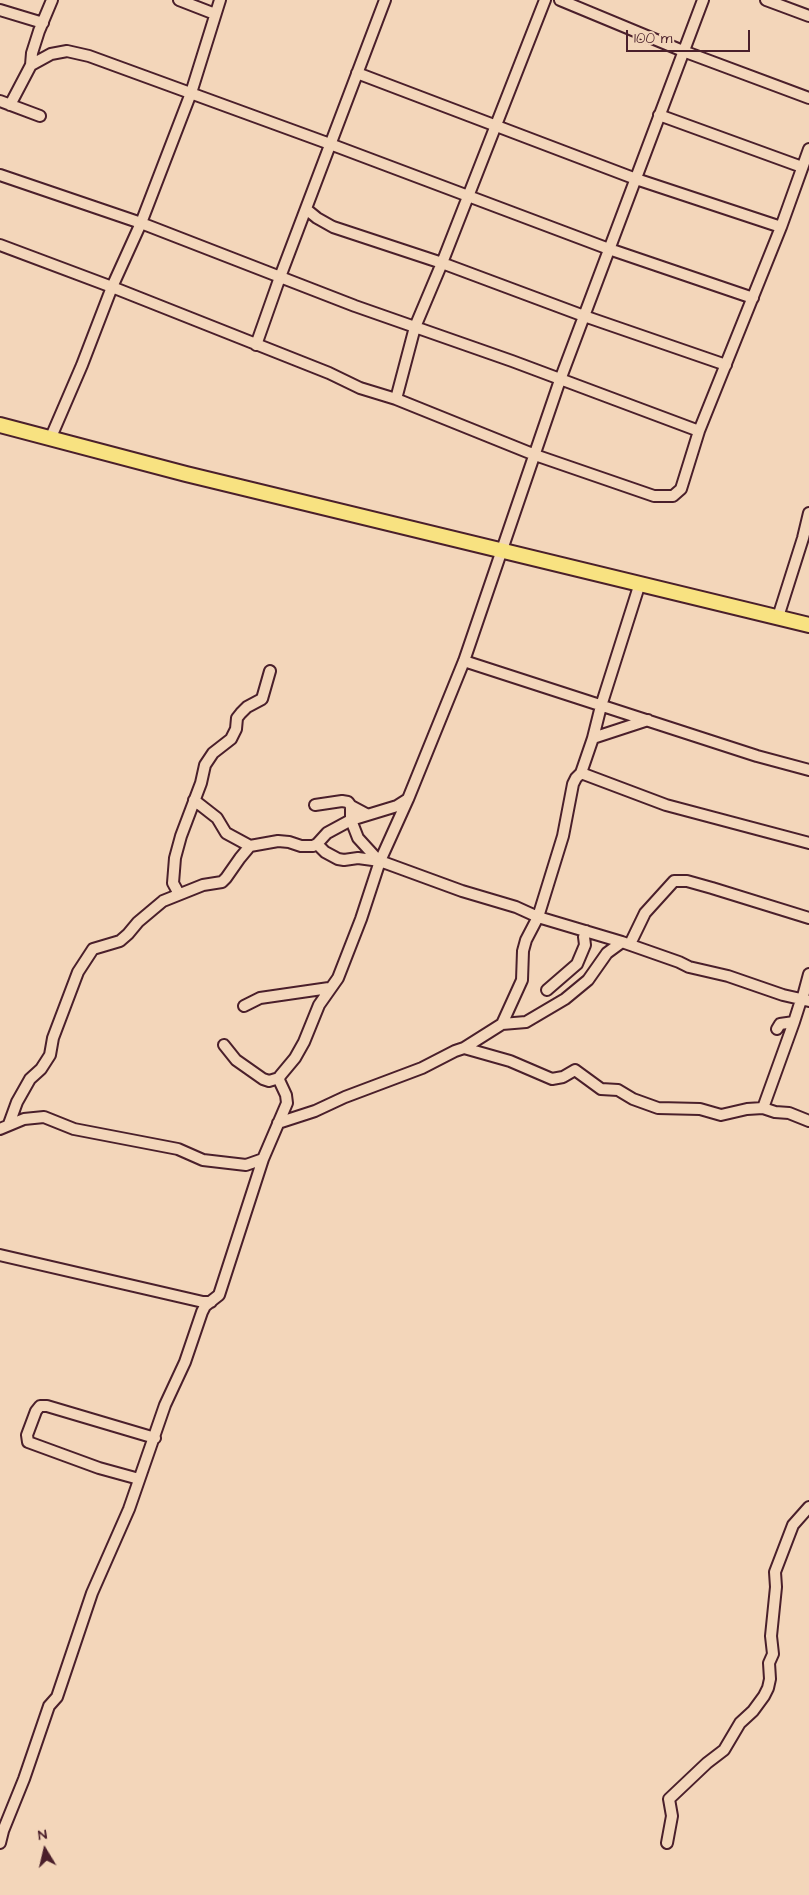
<!DOCTYPE html>
<html>
<head>
<meta charset="utf-8">
<style>
  body { margin:0 }
  #map { position:relative; width:809px; height:1895px; overflow:hidden; background:#f3d6ba; font-family:"Architects Daughter",sans-serif }
  canvas { display:block }
  .north { position:absolute; left:20px; top:1825px; width:50px; height:50px; -webkit-text-stroke:4px #f3d6ba; paint-order:stroke; rotate:351deg; font-size:14px; font-weight:700; line-height:20px; text-align:center; color:#4a1f2b }
  .north::after { content:''; display:block; margin:auto; width:18px; height:22px; background:#4a1f2b; clip-path:polygon(50% 0,100% 100%,50% 72%,0 100%) }
  .scale { position:absolute; left:626px; top:30px; width:124px; height:22px; box-sizing:border-box; border:2px solid #4a1f2b; border-top:0; padding-left:6px; font-size:15px; line-height:18px; white-space:nowrap; color:#4a1f2b; -webkit-text-stroke:4px #f3d6ba; paint-order:stroke }
</style>
</head>
<body>
<div id="map">
<canvas width="809" height="1895"></canvas>
<div class="north">N</div>
<div class="scale">100 m</div>
</div>
<script>
const context = document.querySelector('canvas').getContext('2d');
context.lineJoin = 'round';
const poly = rows => new Path2D(rows.map(r => 'M' + r).join(''));
function trace(path, color, width, dash) { context.strokeStyle = color; context.lineWidth = width; context.lineCap = dash ? 'butt' : 'round'; context.setLineDash(dash || []); context.stroke(path); }
const minor = poly([
  [179,0,215,14],
  [560,0,683,51,809,98],
  [766,0,809,16],
  [0,10,43,23],
  [31,65,51,54,67,51,89,56,330,144,609,249,753,298],
  [357,73,636,179,781,227],
  [0,101,40,116],
  [10,105,31,65,32,53,39,31,52,0],
  [659,115,802,167],
  [0,175,141,223,355,306,512,361,699,431],
  [306,209,317,218,333,227,442,263,584,316,726,365],
  [0,245,112,287,329,373,360,388,396,399,535,455,654,496,673,496,681,489,699,431,781,227,809,149],
  [256,345,280,277,385,0],
  [396,399,415,327,442,263,545,0],
  [51,437,82,365,112,287,141,223,191,93,220,0],
  [778,617,803,538,809,513],
  [464,661,757,756,809,770],
  [593,738,648,720],
  [581,773,666,805,809,843],
  [194,800,217,818,226,833,250,846],
  [315,805,342,801,348,802,351,806],
  [366,814,351,806,351,820,358,838,379,861],
  [317,844,325,852,338,859,344,860,358,858,380,861,462,891,516,907,538,917,622,942,679,962,689,967,728,976,783,995,809,1001],
  [179,894,173,883,175,858,181,836,201,783,205,765,213,753,231,739,236,729,237,718,241,713,247,707,262,699,270,671],
  [630,944,645,913,674,881,687,881,712,888,809,918],
  [547,990,577,964,585,945,584,937,586,931],
  [802,1000,809,974],
  [244,1006,260,998,329,988],
  [502,1024,526,1022,565,999,588,980,607,953,622,942],
  [777,1029,780,1024,794,1022,801,1000],
  [224,1045,236,1060,263,1079,269,1081,279,1078],
  [464,1048,510,1061,552,1079,563,1077,575,1070,601,1089,618,1090,633,1099,658,1108,700,1109,721,1115,747,1109,763,1108,775,1112,789,1113,809,1121],
  [763,1108,794,1022],
  [278,1123,315,1111,345,1097,422,1068,455,1051,464,1048,502,1024,522,980,523,951,526,940,538,917,563,836,573,784,576,778,581,773,593,738,601,706,640,583],
  [9,1124,17,1102,30,1079,41,1069,50,1055,53,1038,78,972,93,949,120,941,128,934,138,922,163,901,203,885,222,882,226,878,240,858,250,846,278,841,289,842,301,846,313,846,317,844,327,833,351,820,397,806,408,799],
  [0,1129,24,1119,44,1117,74,1129,178,1149,203,1160,246,1165,263,1159],
  [0,1255,203,1302,211,1302],
  [139,1479,99,1468,28,1442,27,1435,36,1411,40,1406,47,1406,155,1438],
  [0,1843,3,1831,24,1779,49,1706,57,1697,92,1593,129,1509,165,1405,185,1362,202,1312,205,1306,219,1295,263,1159,287,1103,286,1095,279,1080,280,1076,295,1058,304,1042,319,1005,338,978,361,919,380,861,408,799,464,661,560,380,703,0],
  [667,1843,672,1816,669,1799,707,1763,724,1750,740,1723,753,1711,764,1696,768,1688,770,1679,769,1663,773,1654,771,1636,776,1587,775,1572,793,1525,809,1507]
]);
const major = poly([
  [0,425,186,474,809,625]
]);
trace(minor, '#4a1f2b', 14);
trace(major, '#4a1f2b', 18);
trace(minor, '#f3d6ba', 10);
trace(major, '#f8e281', 14);
</script>
</body>
</html>
